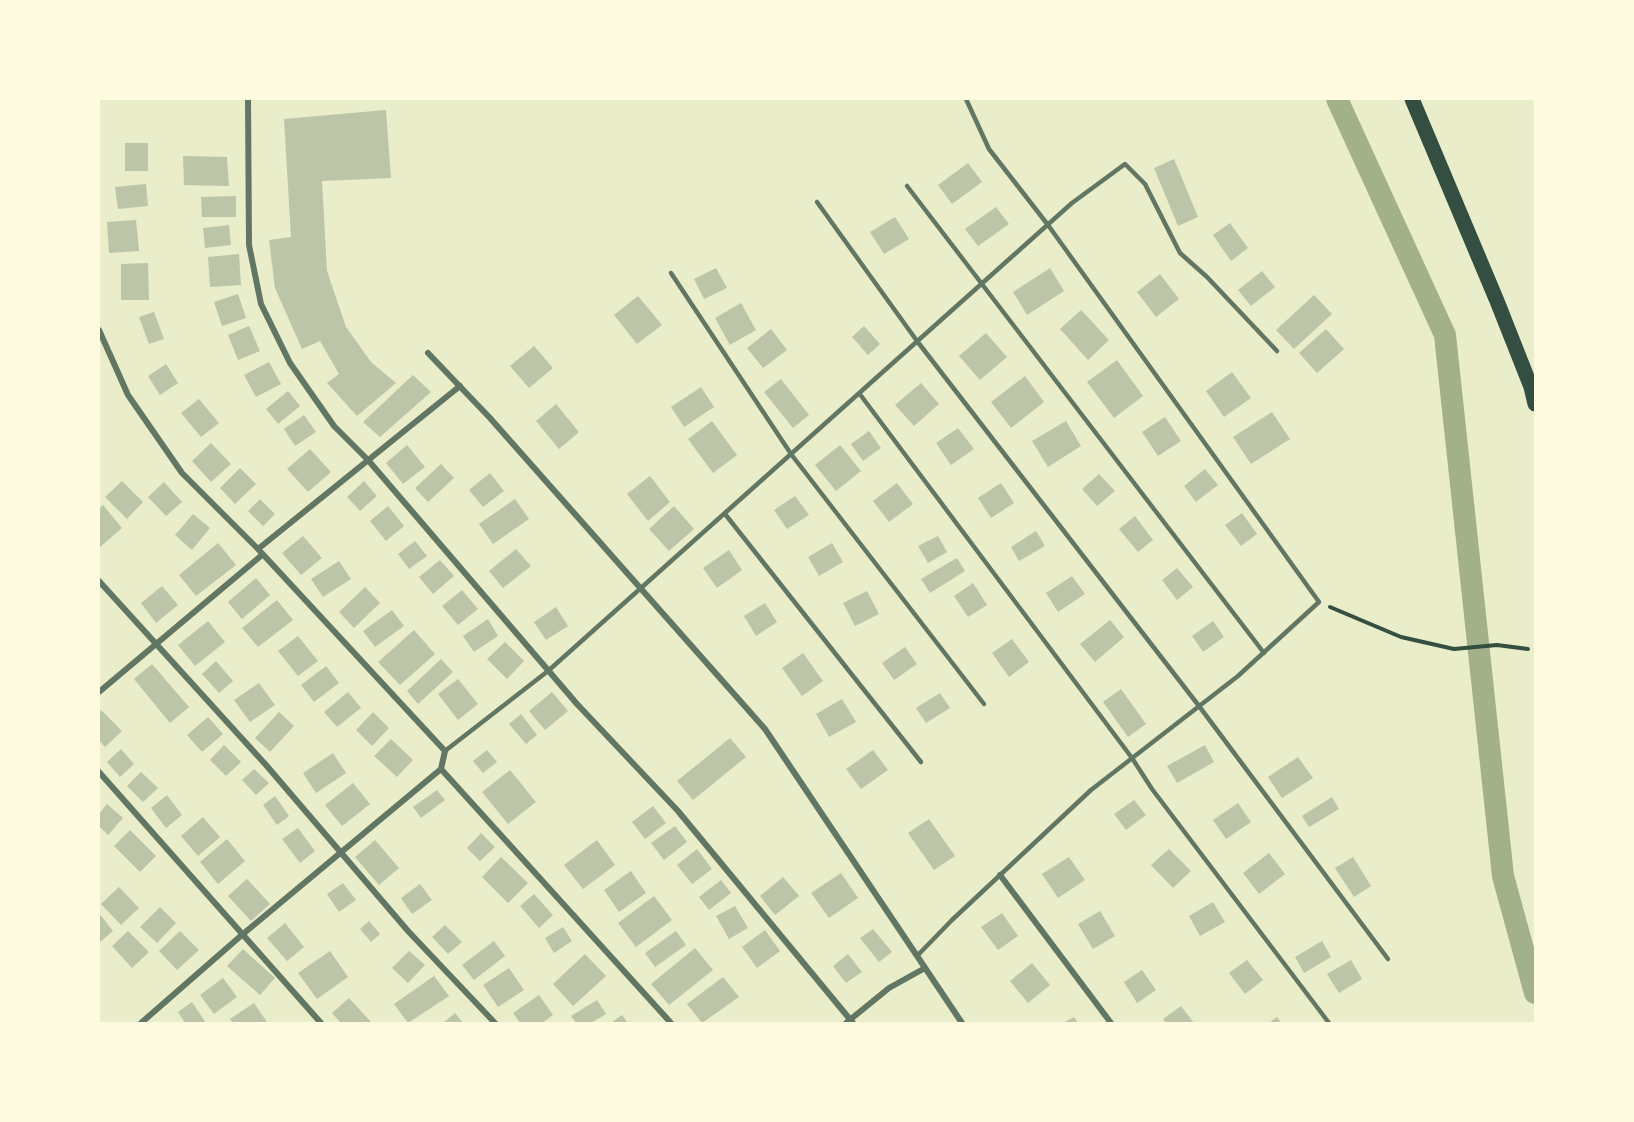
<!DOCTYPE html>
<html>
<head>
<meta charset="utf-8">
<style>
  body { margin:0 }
  #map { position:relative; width:1634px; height:1122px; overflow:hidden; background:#e9edc9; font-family:Figtree,sans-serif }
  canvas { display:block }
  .frame { position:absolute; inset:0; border:100px solid #fefae0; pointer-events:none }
</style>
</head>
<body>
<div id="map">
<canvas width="1634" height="1122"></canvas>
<div class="frame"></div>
</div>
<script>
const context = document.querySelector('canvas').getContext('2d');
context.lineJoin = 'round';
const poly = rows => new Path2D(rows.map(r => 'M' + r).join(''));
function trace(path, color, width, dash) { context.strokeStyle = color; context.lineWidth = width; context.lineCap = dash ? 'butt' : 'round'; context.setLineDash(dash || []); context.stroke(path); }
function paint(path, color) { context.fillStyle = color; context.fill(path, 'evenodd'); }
trace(poly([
  [1337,99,1445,335,1503,876,1535,993]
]), '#a3b18a', 22);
paint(poly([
  [386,110,391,178,322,181,327,271,346,327,371,362,396,383,357,416,327,383,339,374,320,341,302,349,275,288,269,240,291,237,284,119],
  [125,143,148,143,148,171,125,171],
  [183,156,227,157,229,186,184,185],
  [1174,159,1198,217,1178,226,1154,168],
  [968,163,982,182,952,204,938,185],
  [146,184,148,206,118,209,115,187],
  [236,196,236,217,202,217,201,197],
  [996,207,1009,224,978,246,965,229],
  [895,217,909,239,884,254,870,232],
  [136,220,139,251,109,253,107,222],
  [1230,223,1248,248,1231,261,1213,235],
  [229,225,231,245,205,248,203,228],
  [239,254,241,285,210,287,208,257],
  [148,263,149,300,121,300,121,264],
  [716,268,727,288,704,299,694,279],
  [1050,268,1064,291,1027,315,1013,292],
  [1262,271,1275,287,1251,306,1238,290],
  [1160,274,1179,299,1156,317,1137,292],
  [238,294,246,318,222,326,214,302],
  [1314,295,1332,314,1294,349,1276,330],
  [638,296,662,325,637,344,614,315],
  [741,303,756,330,730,345,715,318],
  [1081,310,1109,340,1088,360,1060,329],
  [154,312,164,339,149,344,139,317],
  [249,326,260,351,238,360,228,335],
  [864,326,880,344,868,355,852,337],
  [771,329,787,350,763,368,747,348],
  [1326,329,1344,349,1317,373,1299,353],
  [986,333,1007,357,980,380,959,356],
  [534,346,553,368,529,388,510,366],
  [1117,360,1143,396,1114,418,1087,382],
  [269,362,281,384,256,397,244,375],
  [166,364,178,383,160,395,148,376],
  [1232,372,1251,398,1224,417,1206,391],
  [413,375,431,392,380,437,363,422],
  [1025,376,1044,402,1011,428,991,402],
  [781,379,809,415,793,428,764,392],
  [921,383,939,404,914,426,895,405],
  [701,387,714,407,684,427,671,407],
  [288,391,300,406,278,424,266,409],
  [199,399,219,423,201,437,181,413],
  [556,404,579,432,559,449,536,421],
  [1272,412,1290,439,1251,464,1233,437],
  [304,415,316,432,295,446,284,429],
  [1165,417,1181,441,1158,456,1142,432],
  [712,421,737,455,713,473,688,439],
  [1066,421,1081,446,1048,467,1032,441],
  [958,428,974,449,951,465,936,443],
  [869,431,881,448,863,461,851,444],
  [211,443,231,464,211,482,192,461],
  [407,445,425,467,403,484,386,463],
  [840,445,861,471,836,491,815,465],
  [310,449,331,472,308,492,287,469],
  [441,464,454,478,428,502,415,488],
  [240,468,256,484,235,504,220,488],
  [1205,469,1218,485,1196,502,1184,486],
  [490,473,504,491,483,507,469,490],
  [1099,474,1115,491,1097,506,1082,489],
  [650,476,670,502,648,521,627,494],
  [122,481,143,502,127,519,105,497],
  [364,481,377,496,360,511,347,497],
  [164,482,182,502,166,516,148,497],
  [897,483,913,504,889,522,873,501],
  [1001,483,1014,503,991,518,978,498],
  [795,496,809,515,787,529,774,510],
  [260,499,275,514,263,526,248,511],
  [515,499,529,519,493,544,479,524],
  [103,505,122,528,99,548,99,509],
  [388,506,404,526,386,541,370,521],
  [674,506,694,529,669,551,649,529],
  [1242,513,1257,534,1241,546,1225,525],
  [193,514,210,528,192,550,175,535],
  [1135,516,1153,540,1138,552,1119,529],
  [1036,531,1045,546,1019,561,1011,547],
  [303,536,322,558,301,575,282,553],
  [938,536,947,552,928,563,918,546],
  [415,541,427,556,409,569,398,554],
  [218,543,236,565,196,596,179,575],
  [832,543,843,562,819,576,808,557],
  [516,549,531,566,503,588,489,571],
  [729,550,742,570,717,588,703,568],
  [957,558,965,571,930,593,921,579],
  [440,560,454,576,433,594,419,577],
  [339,561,351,579,323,597,311,579],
  [1177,568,1193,587,1177,600,1162,580],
  [1072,576,1085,594,1058,612,1046,593],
  [256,578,270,595,242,619,228,602],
  [973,583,987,605,968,617,954,596],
  [162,586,178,605,156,623,141,603],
  [365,587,380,603,354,628,339,612],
  [462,590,478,609,458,625,442,606],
  [867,591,879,614,855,626,843,603],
  [277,600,293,620,258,647,242,628],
  [765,603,777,622,756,636,744,616],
  [556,607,568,626,546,640,534,622],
  [392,610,404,626,375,647,363,631],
  [488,619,498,636,474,652,463,636],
  [1110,620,1124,637,1095,662,1080,644],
  [208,621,225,642,195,666,178,645],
  [1213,621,1224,637,1203,652,1192,636],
  [414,630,435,654,400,685,378,662],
  [298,636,318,661,298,676,278,651],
  [1012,639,1029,662,1009,677,992,653],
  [505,642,524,661,507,679,487,659],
  [905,647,917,664,894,680,882,663],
  [803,653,823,681,802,696,782,668],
  [441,659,453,672,418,704,407,691],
  [216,661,233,681,219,693,202,674],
  [152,664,189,707,170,723,134,679],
  [326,666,339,683,314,702,301,685],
  [458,679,478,704,458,720,438,694],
  [259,683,275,705,250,722,234,700],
  [1121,689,1146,724,1128,737,1103,702],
  [348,692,361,708,337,727,324,712],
  [552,692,568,711,545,730,529,711],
  [940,693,950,708,926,723,916,708],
  [842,699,856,722,829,737,816,714],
  [101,710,122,731,105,747,99,740,99,713],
  [279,712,294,726,270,752,255,738],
  [373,712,389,728,372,746,356,730],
  [521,714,537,735,526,744,509,724],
  [208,717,223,734,202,752,187,735],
  [730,738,746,757,693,800,677,781],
  [391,739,413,760,397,777,374,756],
  [224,745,241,762,226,776,210,760],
  [1205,745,1214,762,1177,783,1167,766],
  [121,749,134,764,120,777,107,762],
  [487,750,497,762,483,773,473,761],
  [873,750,888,770,861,789,846,769],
  [333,753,346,773,316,793,303,773],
  [1298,757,1313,778,1282,798,1268,777],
  [254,769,269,783,256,795,242,780],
  [510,770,536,802,508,824,482,792],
  [141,772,158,788,143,802,127,786],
  [353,783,370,804,342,826,325,805],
  [437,790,445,800,421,818,413,807],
  [167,795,182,815,166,828,151,808],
  [275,796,289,816,277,825,263,805],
  [1332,797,1339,809,1309,827,1302,816],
  [1134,800,1146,815,1126,830,1114,814],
  [1238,803,1251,822,1226,839,1213,820],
  [107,804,123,818,108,835,99,826,99,814],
  [653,806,666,823,645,839,632,822],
  [203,817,220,837,198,856,181,836],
  [929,819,955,856,934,870,908,833],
  [675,826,687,842,664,860,651,843],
  [298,828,315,851,300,863,282,839],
  [130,830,156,856,140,872,114,846],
  [481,833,495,847,480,861,467,848],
  [227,839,245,861,218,884,200,862],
  [375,840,399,868,379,885,355,857],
  [597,840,615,865,583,889,564,865],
  [697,849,712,869,692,884,677,865],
  [1169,849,1191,871,1173,888,1151,865],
  [1269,853,1285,874,1259,894,1243,873],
  [501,857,528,883,508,903,482,877],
  [1069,857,1085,880,1058,898,1042,874],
  [1353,857,1371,886,1354,897,1335,868],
  [631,871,646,893,619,912,604,890],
  [841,873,858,898,829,918,811,893],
  [783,877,799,896,775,915,760,896],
  [247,879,270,904,251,921,228,896],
  [721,880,731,893,709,910,699,897],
  [343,883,356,900,339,912,327,894],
  [420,884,432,900,412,914,401,898],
  [119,887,139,908,121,925,101,904],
  [534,894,553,915,539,928,520,906],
  [654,896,672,920,636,947,618,923],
  [1213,902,1225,922,1200,936,1189,916],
  [735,906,748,928,729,939,716,916],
  [160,907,176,923,157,943,140,927],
  [1100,911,1115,936,1093,949,1078,924],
  [99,913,113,931,99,943],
  [1002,913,1018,936,998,950,981,927],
  [369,921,380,934,371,942,360,929],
  [285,923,304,947,287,961,267,938],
  [445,925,462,942,448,954,432,937],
  [563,927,572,941,554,953,545,938],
  [873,929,892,952,879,962,860,938],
  [765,930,780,951,757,968,742,947],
  [128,931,149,952,132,968,112,946],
  [180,931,199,950,177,970,159,951],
  [676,931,686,945,655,967,645,953],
  [494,941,505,956,474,980,462,965],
  [1322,941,1331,957,1304,973,1295,957],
  [695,948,713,970,669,1005,651,984],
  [243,949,275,978,260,995,227,966],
  [330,951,348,977,317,999,298,973],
  [409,951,425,965,408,983,392,968],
  [585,954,606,976,573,1006,553,984],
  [848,954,862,972,846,983,833,966],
  [1247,960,1263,980,1245,994,1229,973],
  [1351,960,1362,979,1339,993,1327,974],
  [1032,963,1050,985,1028,1003,1010,981],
  [509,968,524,990,498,1007,483,985],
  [1142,970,1156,990,1137,1003,1124,982],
  [434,976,449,996,408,1023,394,1004],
  [723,977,739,997,702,1023,687,1004],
  [223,978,237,997,214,1014,200,995],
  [539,995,553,1015,542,1023,520,1023,513,1013],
  [349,998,372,1023,341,1023,332,1013],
  [597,1000,606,1014,591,1023,576,1023,571,1016],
  [192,1002,206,1023,185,1023,178,1012],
  [254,1003,267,1022,233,1023,230,1019],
  [1181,1006,1194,1023,1166,1023,1163,1019],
  [455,1013,463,1023,443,1023],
  [622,1015,628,1023,611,1023],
  [1074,1017,1078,1023,1063,1023],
  [1277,1017,1281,1023,1269,1023]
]), '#bcc5a7');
trace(poly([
  [1330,607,1401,637,1454,649,1497,645,1528,649]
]), '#344e41', 4);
trace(poly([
  [907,186,1264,653],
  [817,202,917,341,1199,706,1388,959],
  [671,273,791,454,984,704],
  [859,393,1132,758,1152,789,1329,1023],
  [725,514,921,762],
  [445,751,548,671,1072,203,1125,164,1145,184,1180,253,1207,277,1277,351],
  [917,956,952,920,1091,790,1238,676,1319,602,1048,225,989,149,966,99]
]), '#617663', 4.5);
trace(poly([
  [248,99,249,245,261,304,290,363,334,426,368,460,577,704,678,811,853,1023],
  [99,330,128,395,182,473,258,549,460,386],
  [428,353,490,418,765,729,962,1023],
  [258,549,445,751,441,769,671,1023],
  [99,581,266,765,408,931,495,1023],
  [99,692,262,555],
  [99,772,321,1023],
  [1000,875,1111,1023],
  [141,1023,243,934,441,769],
  [846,1023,889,988,925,968]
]), '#617663', 6);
trace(poly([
  [1412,99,1497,301,1531,387,1535,404]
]), '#344e41', 15);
</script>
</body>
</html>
